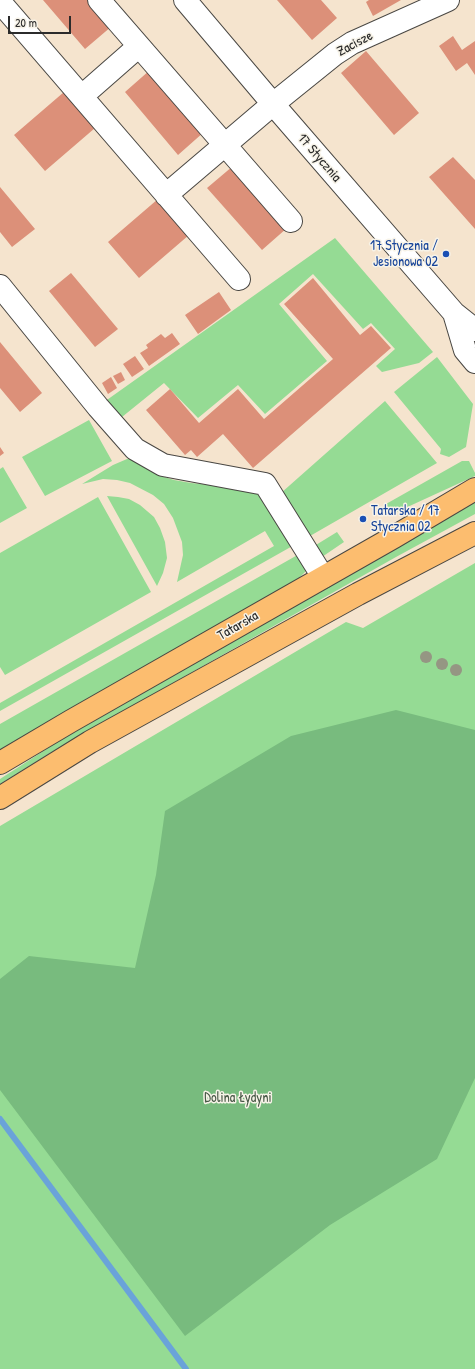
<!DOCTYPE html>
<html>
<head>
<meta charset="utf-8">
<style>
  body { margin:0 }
  #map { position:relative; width:475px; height:1369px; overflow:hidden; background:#f5e4ce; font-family:"Patrick Hand",sans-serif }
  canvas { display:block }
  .scale { position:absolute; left:8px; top:16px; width:63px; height:18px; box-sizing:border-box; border:2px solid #2b2b2b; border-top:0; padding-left:5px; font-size:12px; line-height:14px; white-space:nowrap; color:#2b2b2b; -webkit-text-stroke:3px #f7f3e8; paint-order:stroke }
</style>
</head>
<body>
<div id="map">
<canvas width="475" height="1369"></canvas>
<div class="scale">20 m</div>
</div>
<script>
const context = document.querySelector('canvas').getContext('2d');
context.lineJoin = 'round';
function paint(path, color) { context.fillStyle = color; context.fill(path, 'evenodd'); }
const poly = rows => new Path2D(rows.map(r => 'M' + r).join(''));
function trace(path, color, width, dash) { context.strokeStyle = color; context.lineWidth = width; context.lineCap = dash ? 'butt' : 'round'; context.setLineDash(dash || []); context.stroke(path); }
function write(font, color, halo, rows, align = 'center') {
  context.font = font + ' "Patrick Hand",sans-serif'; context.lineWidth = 3; context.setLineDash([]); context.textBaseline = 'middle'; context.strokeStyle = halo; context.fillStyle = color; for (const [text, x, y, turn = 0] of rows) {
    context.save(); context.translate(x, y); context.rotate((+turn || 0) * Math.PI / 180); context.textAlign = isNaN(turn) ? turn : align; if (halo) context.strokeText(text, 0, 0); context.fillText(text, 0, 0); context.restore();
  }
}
paint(poly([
  [335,238,433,352,419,363,382,372,376,366,395,349,371,323,363,329,313,274,279,304,327,361,265,414,238,385,198,418,164,383,122,417,117,418,104,402],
  [437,357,473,404,466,447,449,457,440,454,441,449,394,392],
  [385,401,437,463,310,536,281,493],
  [89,420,112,461,45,496,22,457],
  [133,458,161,476,174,480,191,483,241,488,253,491,261,496,296,544,0,711,0,703,274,546,265,531,177,582,183,555,182,542,173,518,164,504,153,495,130,483,117,480,103,479,82,484,113,465,127,459],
  [462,461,469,461,475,473,475,476,390,515,385,507,386,504],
  [3,467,27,508,0,523,0,469],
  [107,496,118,497,129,499,140,505,154,517,160,528,165,542,167,558,163,573,157,586],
  [98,497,151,592,5,675,0,667,0,553],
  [475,502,475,514,396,557,164,688,50,753,0,784,0,779,59,741,304,601],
  [337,532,344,542,319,559,311,548],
  [301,553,307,570,298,579,0,750,0,724],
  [475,563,475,1369,0,1369,0,826,346,622,363,628]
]), '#95db94');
paint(poly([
  [396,710,475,730,475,1078,437,1159,330,1225,185,1336,0,1090,0,979,29,956,135,968,156,875,165,811,291,736]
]), '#78bb7e');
trace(poly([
  [0,1119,186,1369]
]), '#6aa3d9', 6);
paint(poly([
  [43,0,89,0,112,26,85,49],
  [277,0,321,0,337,18,312,40],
  [369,0,401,0,373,16,366,2],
  [453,36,462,50,475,41,475,75,467,63,456,71,439,46],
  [366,51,419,113,394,135,341,73],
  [150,70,204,132,178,155,125,92],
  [64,92,95,128,45,171,14,135],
  [453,157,475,180,475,229,429,177],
  [233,166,287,228,262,250,207,188],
  [0,187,35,229,12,247,0,232],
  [158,199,189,235,139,278,108,242],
  [71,273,118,329,95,347,49,291],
  [313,278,360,335,371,326,391,348,253,468,223,434,197,457,191,450,185,455,146,410,170,389,199,423,238,389,264,419,333,359,284,304],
  [219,292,231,310,198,334,185,315],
  [172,333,180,344,149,366,140,353,148,348,146,345,161,334,165,338],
  [0,342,42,393,20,412,0,388],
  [135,356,144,369,132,377,123,364],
  [121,372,125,380,118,384,113,376],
  [111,377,117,388,108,394,102,383],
  [0,447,4,453,0,456]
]), '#dc9079');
const minor = poly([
  [99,0,291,221],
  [185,0,273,104,454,313,475,330],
  [0,2,239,279],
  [82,96,139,46],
  [166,195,273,104,335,54,352,43,448,0],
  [0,286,98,407,135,449,163,465,265,484,323,577],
  [454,313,465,350,475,362]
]);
const major = poly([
  [0,763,71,721,394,537,475,489],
  [0,798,90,742,358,594,475,533]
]);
trace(minor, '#494743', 24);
trace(major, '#494743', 24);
trace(minor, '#fff', 22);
trace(major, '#fcbd6f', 22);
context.fillStyle = '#959683';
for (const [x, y] of [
  [426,657],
  [442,664],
  [456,670]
]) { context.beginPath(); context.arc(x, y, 6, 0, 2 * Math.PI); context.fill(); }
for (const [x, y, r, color] of [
  [446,254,4,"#1a4fb4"],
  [363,519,4,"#1a4fb4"]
]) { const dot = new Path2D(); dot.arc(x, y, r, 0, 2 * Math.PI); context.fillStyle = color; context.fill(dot); trace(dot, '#f7f3e8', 1.5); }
write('14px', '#2b2b2b', '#f7f3e8', [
  ["Zacisze",355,44,-28],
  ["17 Stycznia",319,158,49],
  ["Tatarska",238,626,-30]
]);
write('14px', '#164399', '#f7f3e8', [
  ["17 Stycznia /",438,246],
  ["Jesionowa 02",438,262],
  ["Tatarska / 17",371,511,"left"],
  ["Stycznia 02",371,527,"left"]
], 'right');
write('14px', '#465745', '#f7f3e8', [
  ["Dolina Łydyni",238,1098]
]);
</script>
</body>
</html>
